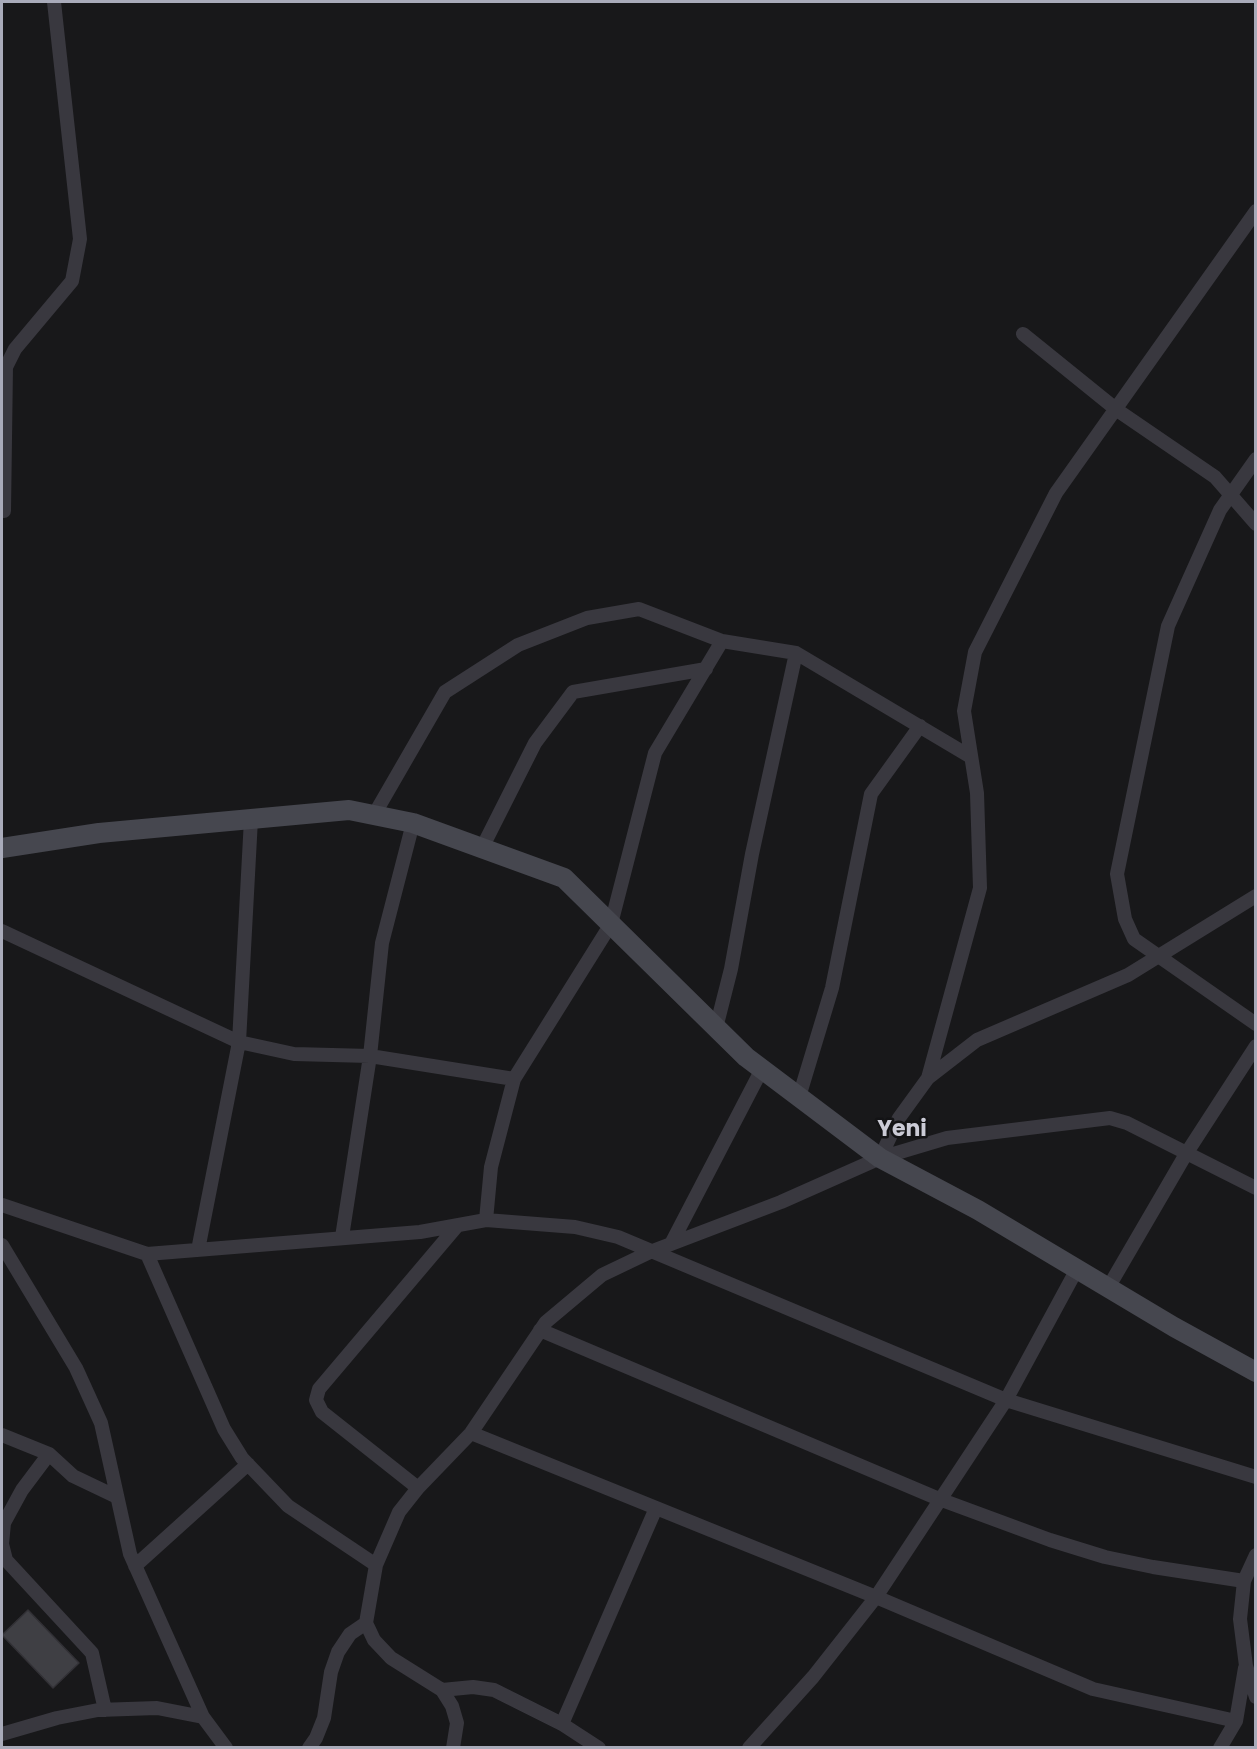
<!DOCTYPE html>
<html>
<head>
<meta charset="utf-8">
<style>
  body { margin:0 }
  #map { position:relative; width:1257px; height:1749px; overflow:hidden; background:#18181a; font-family:Poppins,sans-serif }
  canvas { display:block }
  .frame { position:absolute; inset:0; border:3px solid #a9abba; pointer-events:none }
</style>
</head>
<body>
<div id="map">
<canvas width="1257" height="1749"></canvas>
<div class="frame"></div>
</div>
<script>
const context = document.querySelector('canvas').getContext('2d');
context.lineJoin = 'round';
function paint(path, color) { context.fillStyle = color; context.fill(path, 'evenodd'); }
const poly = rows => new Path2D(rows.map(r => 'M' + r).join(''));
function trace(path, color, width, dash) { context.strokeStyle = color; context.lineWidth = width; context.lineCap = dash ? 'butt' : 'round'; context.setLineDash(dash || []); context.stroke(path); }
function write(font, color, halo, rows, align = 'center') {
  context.font = font + ' Poppins,sans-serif'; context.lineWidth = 5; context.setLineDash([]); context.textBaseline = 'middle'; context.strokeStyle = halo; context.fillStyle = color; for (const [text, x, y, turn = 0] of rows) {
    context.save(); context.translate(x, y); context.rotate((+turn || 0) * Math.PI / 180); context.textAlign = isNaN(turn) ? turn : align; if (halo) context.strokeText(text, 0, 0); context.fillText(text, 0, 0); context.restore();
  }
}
const building = poly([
  [28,1610,79,1663,53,1688,2,1635,28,1610]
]);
paint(building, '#3f3f44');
trace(building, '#323136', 1.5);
trace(poly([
  [1023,334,1117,410,1215,477,1256,524],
  [1256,459,1220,510,1168,626,1117,874,1125,919,1134,939,1256,1024],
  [4,511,6,367,15,349,72,281,80,239,54,2],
  [374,815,445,692,518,645,587,618,639,609,722,641,796,653,971,757],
  [482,848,535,743,573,692,706,669],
  [2,931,239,1042,294,1054,370,1056,514,1079],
  [716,1028,731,969,752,854,796,653],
  [928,1078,980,888,977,793,964,711,975,652,1056,493,1256,211],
  [799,1097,832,988,871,794,920,726],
  [880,1158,899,1118,928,1078,977,1040,1128,975,1256,896],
  [2,1205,147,1254,420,1232,486,1220,575,1227,618,1237,1006,1400,1256,1477],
  [486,1220,491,1167,514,1079,611,924,655,753,722,641],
  [342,1237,370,1056,382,943,413,823],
  [671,1244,762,1069],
  [2,1245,76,1368,101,1423,130,1554,203,1717,226,1748],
  [198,1250,239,1042,251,819],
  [147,1254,224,1429,242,1458,288,1506,376,1565],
  [1108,1288,1186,1154,1256,1046],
  [540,1330,939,1499,1050,1540,1105,1557,1153,1567,1244,1581],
  [471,1433,876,1597,1093,1689,1236,1721],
  [2,1435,49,1454,73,1476,117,1497],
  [49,1454,22,1490,4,1523,2,1544,6,1560,92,1653,105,1710],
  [418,1488,322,1412,316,1400,319,1389,457,1226],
  [1256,1555,1244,1581,1240,1619,1246,1666,1256,1697],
  [135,1566,248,1464],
  [442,1690,473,1687,494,1690,562,1724,599,1748],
  [562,1724,656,1508],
  [2,1734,57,1718,98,1710,157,1708,203,1717],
  [309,1748,316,1738,324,1718,331,1672,338,1652,350,1634,366,1623],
  [453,1748,457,1723,452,1706,442,1690,391,1658,374,1640,366,1623,376,1565,399,1512,418,1488,471,1433,546,1322,602,1275,650,1252,781,1202,880,1158,947,1138,1110,1118,1127,1123,1256,1188],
  [749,1748,813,1677,876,1597,1006,1400,1077,1269],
  [1220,1748,1236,1721,1245,1668]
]), '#39383f', 14);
trace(poly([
  [2,848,99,833,349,810,413,823,564,878,746,1057,880,1158,978,1210,1174,1327,1256,1372]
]), '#46474f', 20);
write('bold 22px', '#cbcbd6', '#131315', [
  ["Yeni",902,1130]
]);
</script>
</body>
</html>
